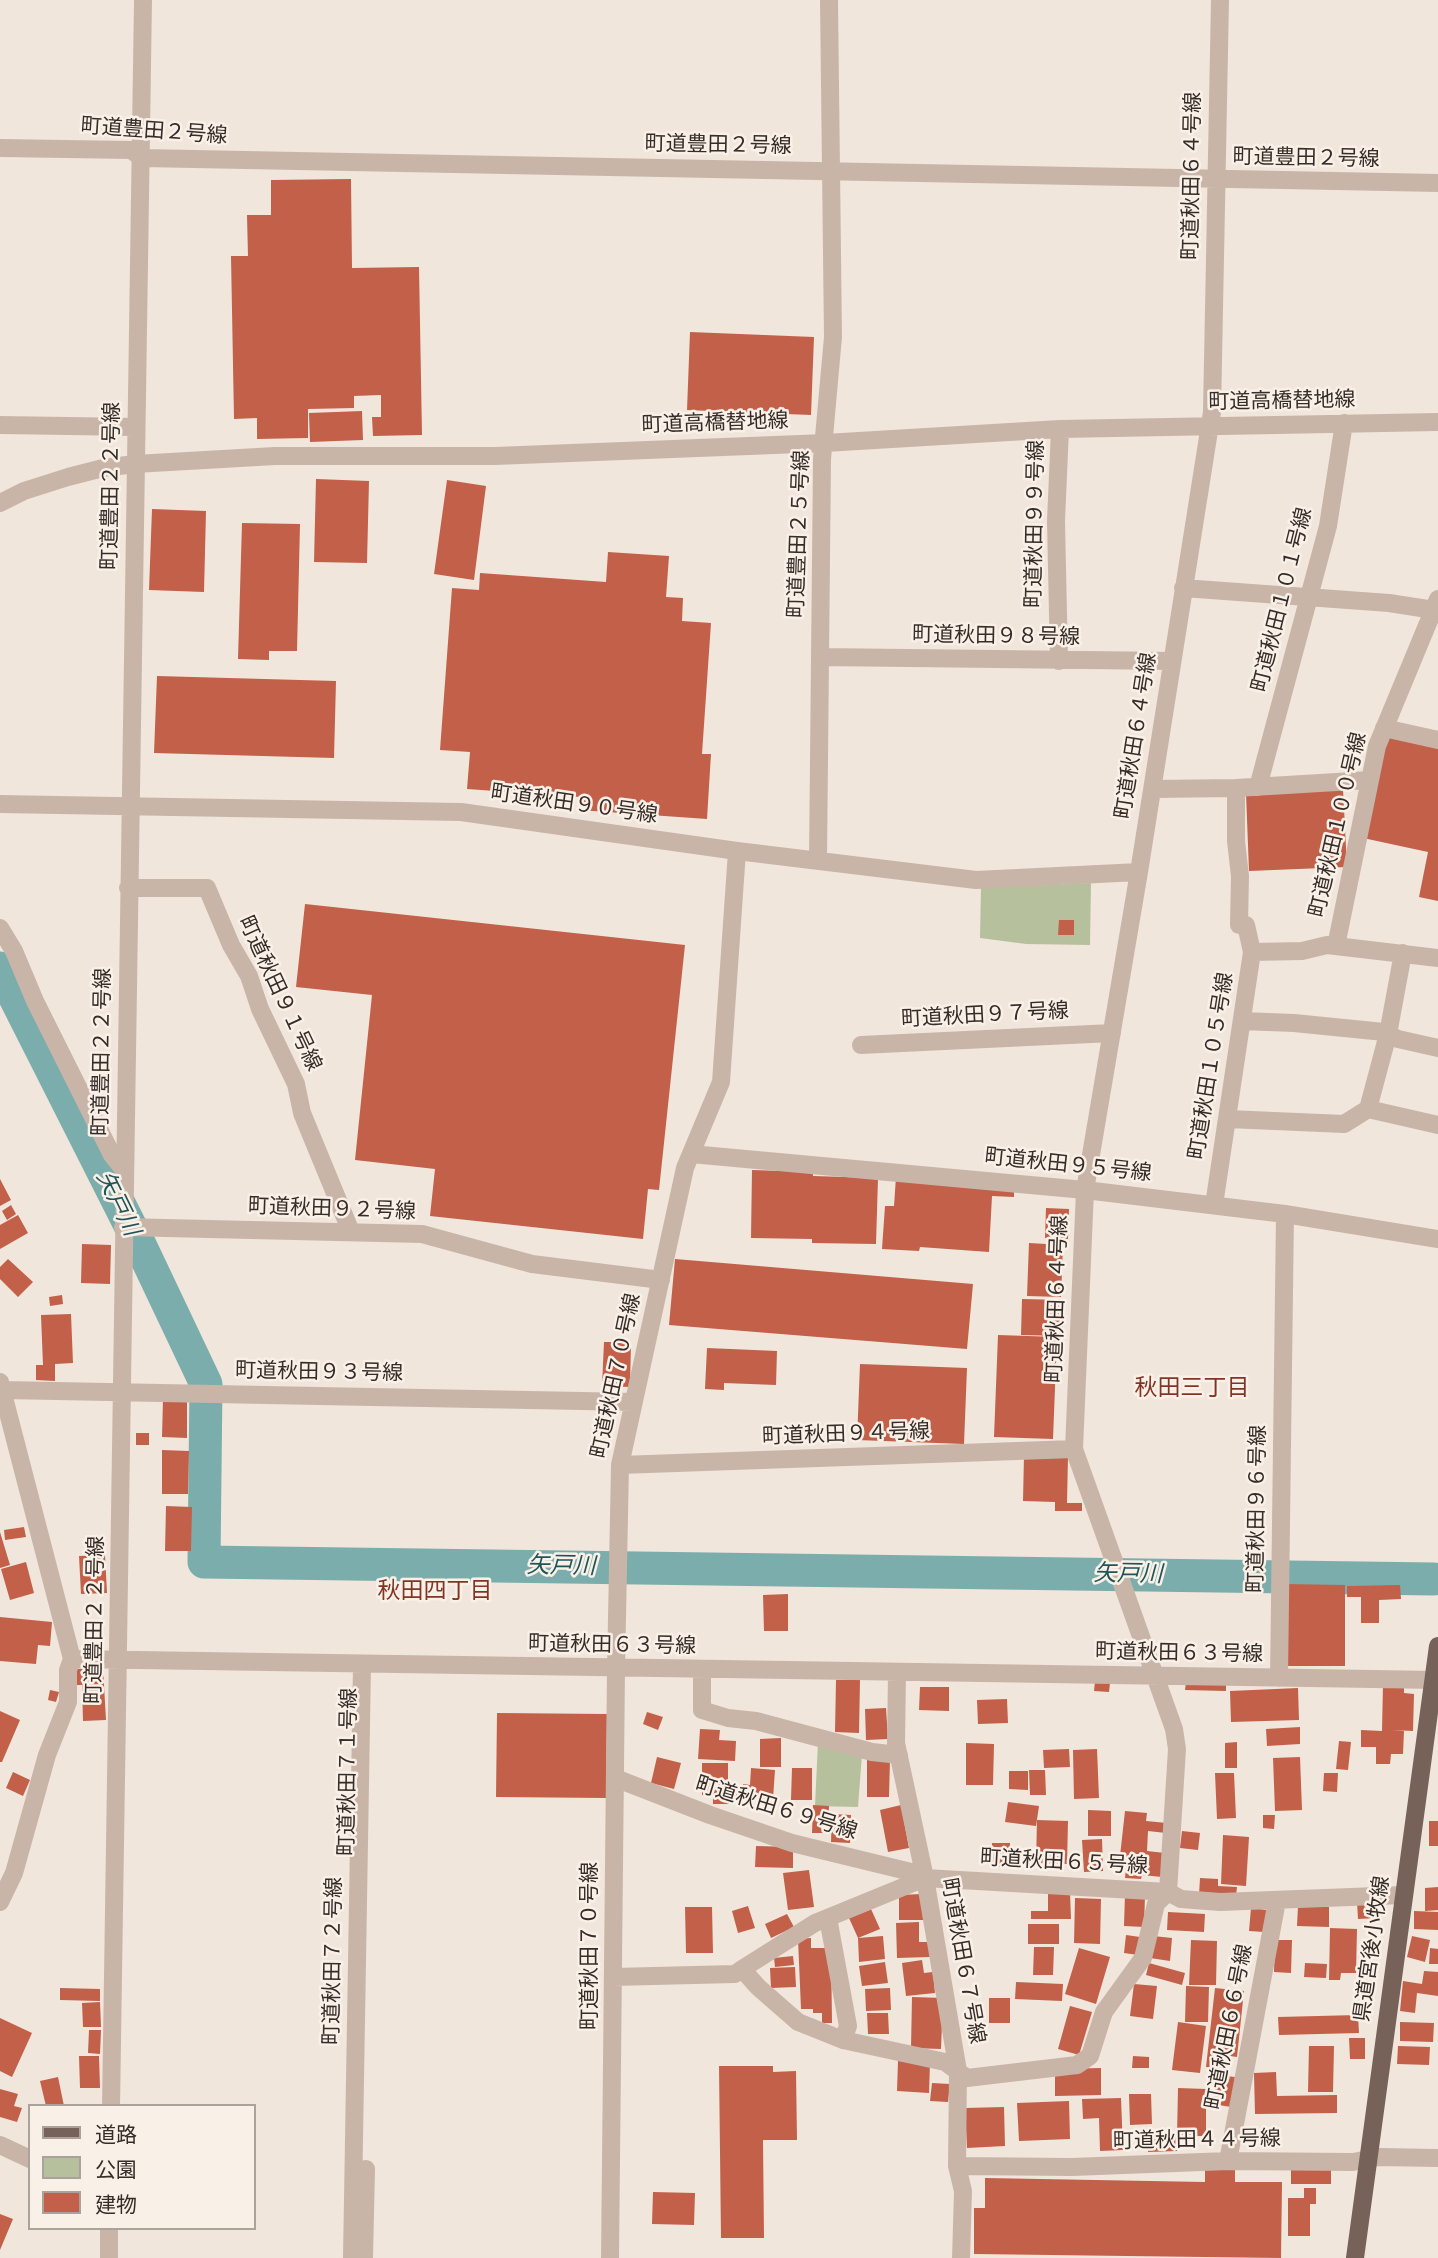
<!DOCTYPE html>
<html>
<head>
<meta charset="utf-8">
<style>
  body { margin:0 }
  #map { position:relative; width:1438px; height:2258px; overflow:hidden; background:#f1e6dc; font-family:Roboto,"Noto Sans JP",sans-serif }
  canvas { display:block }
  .legend { position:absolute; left:28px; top:2104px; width:228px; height:126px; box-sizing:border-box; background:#f9f0e8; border:2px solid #aba29b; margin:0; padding:9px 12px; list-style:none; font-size:21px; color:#362c28 }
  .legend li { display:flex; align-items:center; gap:14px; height:35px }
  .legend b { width:35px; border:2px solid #aba29b }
</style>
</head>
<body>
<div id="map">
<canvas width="1438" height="2258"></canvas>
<ul class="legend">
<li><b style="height:9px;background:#77625a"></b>道路</li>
<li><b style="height:19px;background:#b6c09c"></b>公園</li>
<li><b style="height:19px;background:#c26049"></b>建物</li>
</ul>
</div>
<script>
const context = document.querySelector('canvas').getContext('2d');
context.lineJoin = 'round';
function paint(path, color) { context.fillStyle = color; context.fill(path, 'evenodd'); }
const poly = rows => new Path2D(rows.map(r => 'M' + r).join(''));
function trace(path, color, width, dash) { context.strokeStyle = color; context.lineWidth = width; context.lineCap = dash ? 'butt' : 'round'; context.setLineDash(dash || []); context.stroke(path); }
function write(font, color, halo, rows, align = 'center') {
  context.font = font + ' Roboto,"Noto Sans JP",sans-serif'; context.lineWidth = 5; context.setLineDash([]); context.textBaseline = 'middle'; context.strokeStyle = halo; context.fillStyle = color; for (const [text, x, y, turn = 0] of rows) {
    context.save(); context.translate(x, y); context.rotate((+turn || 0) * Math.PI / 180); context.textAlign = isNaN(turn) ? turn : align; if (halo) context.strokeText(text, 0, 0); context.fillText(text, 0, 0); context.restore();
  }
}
paint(poly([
  [1091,883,1090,945,1026,944,980,938,981,888],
  [818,1742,862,1754,858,1807,815,1806]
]), '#b6c09c');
trace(poly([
  [0,968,142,1249,206,1384,204,1562,1434,1579]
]), '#7cadad', 33);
paint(poly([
  [351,179,352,268,419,267,422,435,373,436,372,417,381,417,381,395,354,396,354,408,308,409,308,438,257,439,257,418,234,419,231,256,248,256,247,215,271,215,271,180],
  [690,332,814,337,811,415,687,410],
  [362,411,363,440,310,442,309,413],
  [316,479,369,481,367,563,314,562],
  [447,480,486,486,474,580,434,574],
  [152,509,206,511,204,592,149,590],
  [242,523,300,524,297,651,269,651,269,660,238,659],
  [608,552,669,556,666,597,683,598,682,621,711,623,702,754,711,754,707,819,579,810,580,797,467,789,470,752,440,750,452,588,479,590,480,573,606,582],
  [157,676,336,681,334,758,154,753],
  [1385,736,1438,748,1438,901,1419,897,1428,852,1363,838],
  [1343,789,1347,867,1249,871,1246,793],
  [305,904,685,945,659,1190,648,1189,643,1239,430,1216,435,1169,355,1160,372,995,296,987],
  [1059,920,1074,920,1074,935,1058,935],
  [752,1170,813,1172,813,1176,878,1178,876,1244,812,1243,812,1239,751,1238],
  [896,1177,1014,1186,1014,1197,992,1196,989,1252,920,1247,919,1251,882,1249,885,1206,894,1206],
  [0,1179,11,1200,0,1206],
  [11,1205,16,1214,7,1220,2,1211],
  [1046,1208,1069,1209,1068,1239,1045,1238],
  [18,1215,28,1233,0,1249,0,1225],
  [1029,1243,1063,1245,1061,1297,1027,1296],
  [82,1244,111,1245,110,1284,81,1283],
  [8,1259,33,1282,18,1297,0,1279,0,1267],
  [675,1259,973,1284,967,1349,669,1325],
  [62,1295,63,1304,50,1306,49,1297],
  [1022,1299,1063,1300,1063,1336,1021,1335],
  [71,1314,73,1363,55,1364,55,1381,36,1380,36,1365,43,1365,41,1315],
  [998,1335,1057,1337,1053,1439,994,1437],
  [604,1342,631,1342,630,1387,602,1386],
  [707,1348,777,1351,776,1385,724,1383,724,1390,705,1389],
  [860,1364,967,1368,964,1444,857,1440],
  [163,1399,187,1400,187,1438,162,1437],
  [136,1433,149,1433,149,1445,136,1445],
  [162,1450,189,1451,188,1494,162,1494],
  [1024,1455,1068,1456,1067,1503,1082,1503,1082,1511,1055,1511,1055,1502,1023,1501],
  [166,1506,192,1507,191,1551,165,1551],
  [24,1527,26,1537,5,1540,4,1530],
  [0,1532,10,1565,0,1568],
  [105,1555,107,1593,81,1594,79,1556],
  [26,1562,34,1593,10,1600,1,1569],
  [1284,1584,1345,1585,1345,1666,1283,1666],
  [1400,1585,1401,1599,1379,1600,1379,1623,1361,1623,1361,1597,1347,1597,1347,1586],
  [788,1594,788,1631,764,1631,763,1595],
  [0,1617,52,1622,50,1646,38,1645,36,1664,0,1661],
  [103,1668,106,1720,83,1721,82,1685,75,1685,74,1669],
  [836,1680,860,1680,859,1733,835,1732],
  [1095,1681,1110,1683,1109,1692,1094,1691],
  [1186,1682,1226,1684,1226,1691,1185,1690],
  [1383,1684,1404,1685,1404,1693,1414,1694,1413,1731,1392,1730,1404,1731,1403,1754,1391,1754,1390,1764,1376,1764,1376,1747,1361,1747,1361,1730,1382,1731],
  [920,1687,949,1687,949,1711,919,1710],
  [1298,1688,1299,1720,1231,1722,1230,1691],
  [50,1690,59,1692,56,1702,48,1700],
  [1007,1699,1008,1723,978,1724,977,1700],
  [886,1708,888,1739,866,1740,865,1709],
  [0,1711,20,1720,2,1762,0,1762],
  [647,1712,663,1717,658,1730,643,1724],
  [497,1713,607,1714,606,1798,496,1797],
  [1300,1727,1300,1744,1267,1746,1266,1729],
  [700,1729,720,1730,719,1740,736,1741,735,1761,698,1759],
  [781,1738,781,1767,760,1767,760,1739],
  [1339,1741,1351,1742,1348,1770,1336,1769],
  [1237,1742,1237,1768,1225,1768,1225,1743],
  [966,1743,994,1744,993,1785,966,1785],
  [1069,1749,1070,1767,1044,1768,1043,1750],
  [1097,1749,1099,1798,1074,1799,1073,1750],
  [657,1757,681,1763,674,1789,651,1783],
  [1300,1757,1302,1810,1275,1811,1273,1758],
  [867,1758,890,1759,889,1797,867,1797],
  [702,1763,728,1763,728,1786,739,1786,739,1796,729,1796,729,1804,713,1804,713,1795,702,1795],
  [751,1768,775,1770,773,1799,743,1797,743,1784,750,1785],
  [792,1768,812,1768,812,1800,791,1800],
  [1029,1770,1045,1770,1046,1795,1030,1795],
  [1009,1771,1028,1771,1028,1790,1009,1789],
  [13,1772,30,1780,23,1796,6,1788],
  [1215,1773,1234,1773,1236,1818,1217,1819],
  [1324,1773,1338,1773,1337,1792,1323,1791],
  [1008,1802,1039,1806,1036,1826,1005,1822],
  [813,1805,829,1806,828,1833,812,1833],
  [901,1805,909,1848,888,1852,880,1810],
  [1088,1810,1111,1811,1111,1836,1088,1836],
  [1125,1811,1147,1813,1146,1821,1167,1823,1166,1833,1148,1831,1147,1851,1165,1853,1162,1877,1142,1875,1141,1879,1125,1878,1127,1857,1120,1856],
  [832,1814,851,1815,850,1843,831,1842],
  [1263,1815,1275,1815,1274,1829,1263,1828],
  [1037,1820,1068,1821,1067,1864,1036,1863],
  [1429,1821,1438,1821,1438,1846,1429,1846],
  [1182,1831,1200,1833,1198,1850,1180,1848],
  [1223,1835,1249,1837,1246,1886,1221,1884],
  [1102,1839,1103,1871,1084,1872,1082,1840],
  [992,1843,1010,1843,1009,1867,992,1867],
  [756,1846,793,1847,793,1868,755,1867],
  [809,1870,814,1907,788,1910,783,1873],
  [1200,1878,1218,1879,1218,1886,1237,1887,1236,1896,1199,1895],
  [1438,1887,1438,1910,1425,1911,1425,1888],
  [1048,1892,1070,1892,1071,1919,1031,1919,1031,1911,1048,1911],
  [922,1894,923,1920,899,1920,899,1895],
  [1125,1894,1145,1895,1144,1927,1124,1926],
  [1075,1898,1101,1899,1100,1944,1074,1943],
  [1377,1901,1378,1918,1358,1919,1357,1902],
  [748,1906,755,1928,738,1933,732,1911],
  [1298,1906,1329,1907,1329,1927,1297,1926],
  [685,1907,712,1907,713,1953,686,1953],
  [1251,1908,1267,1910,1264,1932,1249,1931],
  [871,1909,880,1929,858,1938,883,1936,885,1959,859,1962,858,1938,849,1918],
  [1414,1911,1438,1912,1438,1930,1414,1929],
  [1168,1912,1205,1914,1204,1932,1167,1930],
  [787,1914,794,1927,771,1938,765,1924],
  [919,1922,919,1942,929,1942,930,1957,897,1958,896,1923],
  [1028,1924,1059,1924,1059,1944,1028,1944],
  [1330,1928,1357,1929,1356,1973,1341,1973,1340,1980,1329,1980],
  [1126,1935,1140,1937,1138,1955,1124,1953],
  [1153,1936,1172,1938,1170,1961,1150,1958],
  [1412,1936,1430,1940,1425,1962,1407,1957],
  [811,1938,811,1948,831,1948,832,2023,822,2023,822,2013,813,2013,813,2009,801,2009,798,1939],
  [1191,1940,1217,1941,1216,1985,1189,1985],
  [1275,1940,1292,1940,1291,1973,1274,1972],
  [1034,1947,1054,1947,1053,1975,1033,1975],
  [1079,1948,1110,1957,1096,2004,1065,1994],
  [1430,1948,1438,1949,1438,1964,1429,1964],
  [793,1956,794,1965,775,1967,774,1958],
  [922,1960,924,1973,933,1972,935,1993,906,1996,902,1963],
  [885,1962,888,1983,862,1986,859,1966],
  [1149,1963,1185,1973,1182,1985,1146,1975],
  [1305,1963,1327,1964,1326,1978,1304,1977],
  [795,1967,796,1987,771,1988,770,1968],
  [1424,1971,1438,1972,1438,1996,1417,1993,1415,2013,1400,2011,1403,1981,1422,1984],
  [1016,1982,1063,1984,1062,2001,1015,1999],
  [1134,1984,1157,1986,1153,2019,1130,2016],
  [1186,1986,1209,1987,1208,2022,1185,2022],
  [60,1988,100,1989,100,2001,60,2000],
  [890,1988,891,2010,866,2011,865,1989],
  [1215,1988,1244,1991,1237,2057,1223,2055,1222,2068,1206,2067],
  [912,1997,943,1998,941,2049,911,2048],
  [989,1998,1010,1998,1010,2023,989,2023],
  [100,2002,101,2027,83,2027,82,2003],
  [1070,2006,1092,2012,1079,2055,1058,2049],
  [867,2013,888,2013,889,2034,868,2034],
  [1358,2015,1359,2033,1279,2035,1278,2017],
  [0,2018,32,2033,12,2077,0,2071],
  [1178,2022,1206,2026,1200,2073,1172,2070],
  [1400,2022,1434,2023,1433,2042,1400,2041],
  [89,2030,101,2030,100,2054,88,2053],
  [1349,2038,1365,2038,1365,2059,1350,2059],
  [1309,2046,1334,2046,1333,2092,1308,2092],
  [1398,2046,1430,2047,1429,2065,1397,2064],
  [79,2056,99,2056,100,2088,80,2088],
  [1133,2056,1149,2057,1149,2068,1132,2068],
  [898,2061,930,2063,929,2093,897,2091],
  [719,2066,773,2066,773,2072,796,2071,797,2140,763,2140,764,2238,721,2238],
  [1101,2068,1101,2095,1055,2096,1055,2069],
  [1276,2072,1277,2096,1337,2095,1337,2113,1255,2114,1254,2073],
  [1217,2075,1235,2077,1231,2107,1212,2104],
  [58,2077,64,2106,46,2106,40,2081],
  [932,2083,950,2084,948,2102,930,2101],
  [1178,2088,1206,2089,1206,2136,1177,2136],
  [0,2089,18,2094,14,2106,22,2108,17,2122,0,2117],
  [1129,2094,1151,2094,1152,2124,1130,2125],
  [1121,2098,1123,2150,1100,2151,1099,2118,1083,2119,1082,2099],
  [1069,2101,1070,2139,1019,2141,1017,2103],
  [1004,2107,1005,2146,967,2148,965,2108],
  [1176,2133,1177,2151,1148,2152,1148,2134],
  [1291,2168,1331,2169,1331,2184,1291,2184],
  [1205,2169,1235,2170,1235,2182,1282,2182,1281,2258,974,2254,974,2208,985,2208,985,2178,1205,2182],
  [1304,2188,1316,2188,1316,2204,1310,2204,1310,2236,1288,2236,1288,2198,1304,2198],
  [653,2192,695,2193,694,2225,652,2224],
  [0,2214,13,2219,0,2250]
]), '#c26049');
trace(poly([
  [0,148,131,150,142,158,1438,183],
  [0,425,135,427],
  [0,503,24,491,68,477,103,468,135,464,275,456,495,456,825,443,1060,429,1438,422],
  [1183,588,1389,603,1434,610],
  [820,657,1172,661],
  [1059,661,1056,521,1060,429],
  [1384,728,1438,740],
  [1258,787,1328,526,1344,423],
  [1236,788,1236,841,1240,876,1239,925,1246,925,1252,952],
  [1153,789,1236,788,1370,780],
  [0,804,461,812,737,851,976,880,1139,872],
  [818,860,822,459,833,337,829,0],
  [128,888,207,888,231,945,249,976,260,1009,296,1084,302,1113,351,1232],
  [0,928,14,951,35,1001,112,1155,124,1170],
  [1336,946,1377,746,1438,599],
  [1242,1021,1294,1023,1384,1032,1398,1039,1438,1048],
  [861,1045,1112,1033],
  [1368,1109,1388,1034,1403,953],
  [1228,1119,1344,1124,1368,1109,1438,1125],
  [691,1154,1085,1190,1285,1214,1438,1239],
  [1214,1205,1252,952,1302,951,1327,945,1438,958],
  [123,1227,422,1234,532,1264,661,1280],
  [0,1382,72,1659,1438,1680],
  [3,1390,634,1402],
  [620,1465,1074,1449],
  [702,1670,702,1710,728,1718,756,1721,872,1752,899,1755],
  [897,1673,896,1743,925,1878,958,2071,957,2166,963,2191,961,2258],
  [1279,1678,1285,1214],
  [615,1778,710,1815,792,1843,911,1872,925,1878],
  [0,1902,14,1873,47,1755,68,1702,68,1670,72,1659],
  [828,1918,848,2026,843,2040],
  [742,1969,815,1923,925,1878,1168,1892,1181,1899,1220,1902,1403,1895],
  [613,1977,735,1974,742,1969,758,1987,798,2022,843,2040,945,2062,967,2078,1077,2065,1090,2056,1104,2012,1143,1958,1156,1904,1168,1892,1177,1749,1174,1729,1074,1449,1085,1190,1139,872,1212,412,1220,0],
  [111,2106,143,0],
  [0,2145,30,2159],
  [1228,2161,1277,1901],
  [957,2166,1072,2167,1228,2161,1353,2162,1379,2157,1438,2158],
  [109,2258,109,2228],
  [352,2258,362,1665],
  [364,2258,366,2169],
  [610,2258,616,1669,620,1465,685,1168,721,1082,737,851]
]), '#c9b5a8', 18);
trace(poly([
  [1355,2258,1438,1646]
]), '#77625a', 18);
write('21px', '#362c28', '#f9f0e8', [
  ["町道豊田２号線",154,132,4],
  ["町道豊田２号線",718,146,1],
  ["町道豊田２号線",1306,159,1],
  ["町道秋田６４号線",1193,176,-89],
  ["町道高橋替地線",1282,402,-1],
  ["町道高橋替地線",715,424,-2],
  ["町道豊田２２号線",112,486,-89],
  ["町道秋田９９号線",1036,524,-89],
  ["町道豊田２５号線",800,534,-88],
  ["町道秋田１０１号線",1283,600,-76],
  ["町道秋田９８号線",996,637,1],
  ["町道秋田６４号線",1137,736,-81],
  ["町道秋田９０号線",574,805,8],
  ["町道秋田１００号線",1339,825,-77],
  ["町道秋田９１号線",279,994,65],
  ["町道秋田９７号線",985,1016,-3],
  ["町道豊田２２号線",103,1052,-89],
  ["町道秋田１０５号線",1212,1066,-81],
  ["町道秋田９５号線",1068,1166,6],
  ["町道秋田９２号線",332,1210,2],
  ["町道秋田６４号線",1058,1299,-88],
  ["町道秋田９３号線",319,1373,1],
  ["町道秋田７０号線",617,1376,-78],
  ["町道秋田９４号線",846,1435,-2],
  ["町道秋田９６号線",1258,1509,-89],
  ["町道豊田２２号線",96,1620,-89],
  ["町道秋田６３号線",612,1646,1],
  ["町道秋田６３号線",1179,1654,1],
  ["町道秋田７１号線",349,1772,-89],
  ["町道秋田６９号線",776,1809,17],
  ["町道秋田６５号線",1064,1863,3],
  ["町道秋田７０号線",591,1946,-90],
  ["県道宮後小牧線",1373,1949,-82],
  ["町道秋田７２号線",334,1961,-89],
  ["町道秋田６７号線",962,1961,80],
  ["町道秋田６６号線",1230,2027,-79],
  ["町道秋田４４号線",1197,2141,-1]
]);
write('italic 23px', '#1f5556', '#f9f0e8', [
  ["矢戸川",117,1204,64],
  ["矢戸川",561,1567,1],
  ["矢戸川",1128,1575,1]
]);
write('23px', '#823524', '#f9f0e8', [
  ["秋田三丁目",1192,1389],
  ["秋田四丁目",435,1592]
]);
</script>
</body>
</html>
